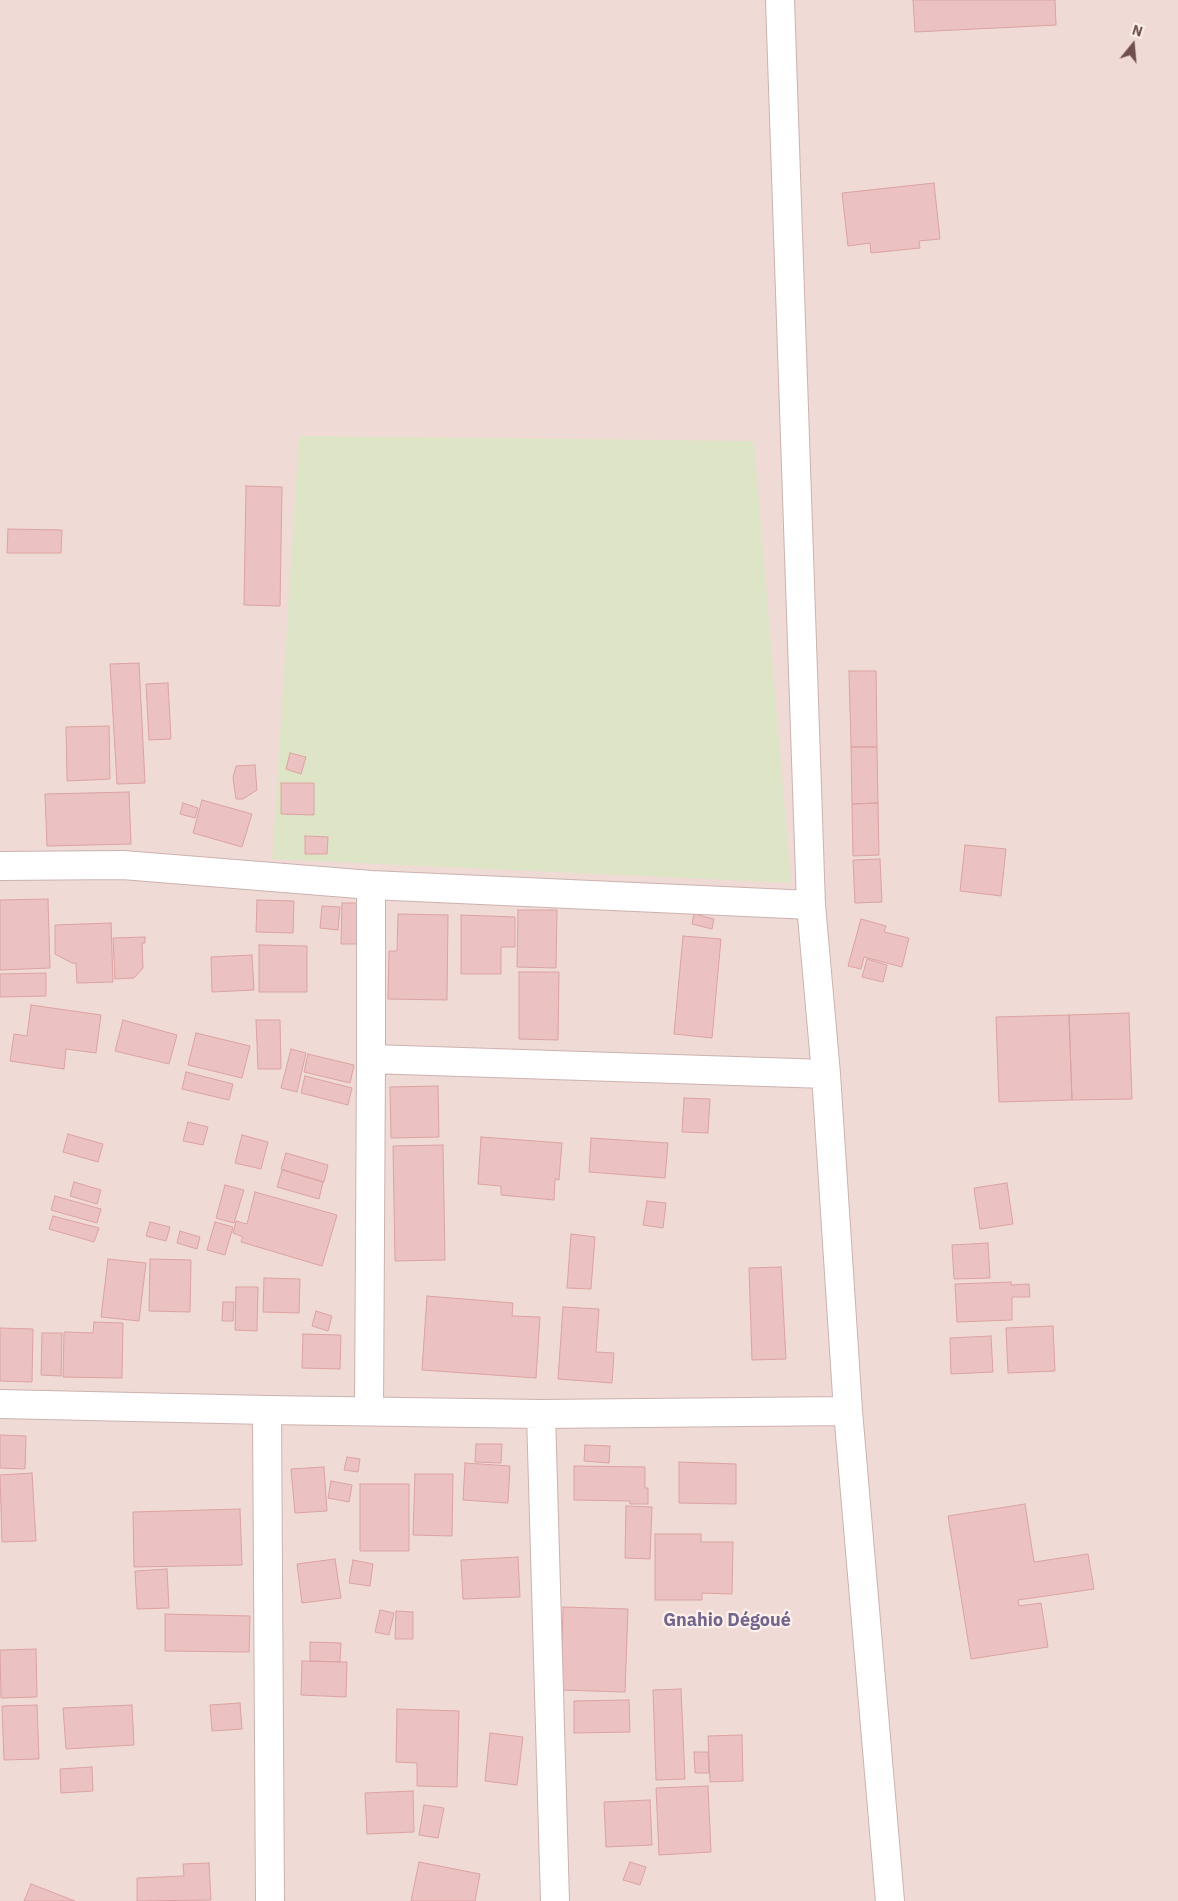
<!DOCTYPE html>
<html>
<head>
<meta charset="utf-8">
<style>
  body { margin:0 }
  #map { position:relative; width:1178px; height:1901px; overflow:hidden; background:#f9eae6; font-family:"IBM Plex Sans",sans-serif }
  canvas { display:block }
  .north { position:absolute; left:1108px; top:20px; width:50px; height:50px; -webkit-text-stroke:4px #fdefeb; paint-order:stroke; rotate:17deg; font-size:14px; font-weight:700; line-height:20px; text-align:center; color:#6f4e4e }
  .north::after { content:''; display:block; margin:auto; width:18px; height:22px; background:#6f4e4e; clip-path:polygon(50% 0,100% 100%,50% 72%,0 100%) }
</style>
</head>
<body>
<div id="map">
<canvas width="1178" height="1901"></canvas>
<div class="north">N</div>
</div>
<script>
const context = document.querySelector('canvas').getContext('2d');
context.lineJoin = 'round';
function paint(path, color) { context.fillStyle = color; context.fill(path, 'evenodd'); }
const poly = rows => new Path2D(rows.map(r => 'M' + r).join(''));
function trace(path, color, width, dash) { context.strokeStyle = color; context.lineWidth = width; context.lineCap = dash ? 'butt' : 'round'; context.setLineDash(dash || []); context.stroke(path); }
function write(font, color, halo, rows, align = 'center') {
  context.font = font + ' "IBM Plex Sans",sans-serif'; context.lineWidth = 4.5; context.setLineDash([]); context.textBaseline = 'middle'; context.strokeStyle = halo; context.fillStyle = color; for (const [text, x, y, turn = 0] of rows) {
    context.save(); context.translate(x, y); context.rotate((+turn || 0) * Math.PI / 180); context.textAlign = isNaN(turn) ? turn : align; if (halo) context.strokeText(text, 0, 0); context.fillText(text, 0, 0); context.restore();
  }
}
paint(poly([
  [0,0,1178,0,1178,1901,0,1901]
]), '#f0dad5');
paint(poly([
  [299,436,754,441,791,883,272,859]
]), '#dee5c6');
const building = poly([
  [913,0,1055,0,1056,25,915,32,913,0],
  [934,183,940,239,919,241,920,248,871,253,870,243,848,246,842,193,934,183],
  [246,486,282,487,280,606,244,605,246,486],
  [8,529,62,530,61,553,7,553,8,529],
  [139,663,145,783,117,784,110,664,139,663],
  [849,671,876,671,877,747,851,747,849,671],
  [168,683,171,739,149,740,146,684,168,683],
  [109,726,110,779,67,781,66,727,109,726],
  [851,747,877,747,878,803,852,804,851,747],
  [290,753,306,757,301,774,286,769,290,753],
  [255,765,257,790,243,799,236,799,233,778,236,766,255,765],
  [281,783,314,783,314,815,281,814,281,783],
  [129,792,131,844,47,846,45,794,129,792],
  [202,800,252,814,242,847,193,833,202,800],
  [183,803,198,808,195,818,180,814,183,803],
  [878,803,879,855,853,856,852,804,878,803],
  [305,836,328,837,327,854,305,854,305,836],
  [965,845,1006,849,1001,896,960,891,965,845],
  [880,859,882,902,855,903,853,860,880,859],
  [48,899,50,968,0,970,0,900,48,899],
  [257,900,294,901,293,933,256,932,257,900],
  [342,903,360,903,359,944,341,944,342,903],
  [322,906,340,907,338,930,320,928,322,906],
  [518,910,557,910,556,968,517,967,518,910],
  [398,914,448,915,447,1000,388,999,389,951,397,951,398,914],
  [694,914,714,919,712,929,692,924,694,914],
  [461,915,515,917,515,947,501,947,501,974,461,974,461,915],
  [861,919,886,926,884,932,909,938,902,967,864,957,861,969,848,966,861,919],
  [111,923,113,982,77,983,76,963,72,963,55,954,55,925,111,923],
  [683,936,721,939,712,1038,674,1034,683,936],
  [145,937,145,943,142,943,143,968,134,978,115,979,113,938,145,937],
  [259,945,307,946,307,992,259,992,259,945],
  [252,955,254,990,212,992,211,957,252,955],
  [867,959,887,965,883,982,862,977,867,959],
  [519,972,559,972,558,1040,519,1039,519,972],
  [46,973,46,996,0,997,0,974,46,973],
  [31,1005,101,1015,96,1053,66,1049,64,1069,10,1061,14,1034,27,1036,31,1005],
  [1129,1013,1132,1099,1072,1100,1069,1015,1129,1013],
  [1069,1015,1072,1100,999,1102,996,1017,1069,1015],
  [123,1020,177,1035,169,1064,115,1051,123,1020],
  [256,1020,280,1020,281,1069,258,1069,256,1020],
  [196,1033,250,1046,242,1078,188,1065,196,1033],
  [291,1049,306,1053,297,1092,281,1088,291,1049],
  [308,1054,354,1065,350,1083,304,1072,308,1054],
  [186,1072,233,1084,229,1100,182,1089,186,1072],
  [305,1076,352,1088,348,1105,301,1093,305,1076],
  [438,1086,439,1137,391,1138,390,1087,438,1086],
  [684,1098,710,1099,708,1133,682,1132,684,1098],
  [188,1122,208,1127,203,1145,183,1141,188,1122],
  [68,1134,103,1144,98,1162,63,1152,68,1134],
  [242,1135,268,1142,261,1169,235,1163,242,1135],
  [481,1137,562,1143,559,1180,555,1179,554,1200,501,1195,501,1186,478,1184,481,1137],
  [591,1138,668,1143,665,1178,589,1172,591,1138],
  [443,1145,445,1260,395,1261,393,1146,443,1145],
  [286,1153,328,1165,324,1182,281,1169,286,1153],
  [282,1170,323,1182,319,1199,277,1187,282,1170],
  [74,1182,101,1190,97,1204,70,1196,74,1182],
  [1007,1183,1013,1224,980,1229,974,1188,1007,1183],
  [225,1185,244,1190,234,1223,216,1218,225,1185],
  [255,1192,337,1215,322,1266,241,1242,243,1237,233,1233,236,1221,247,1224,255,1192],
  [55,1196,101,1209,97,1223,51,1210,55,1196],
  [647,1201,666,1203,663,1228,643,1225,647,1201],
  [53,1216,99,1228,94,1242,49,1229,53,1216],
  [150,1222,170,1227,166,1241,146,1236,150,1222],
  [215,1222,233,1227,225,1255,207,1250,215,1222],
  [180,1231,200,1237,197,1249,177,1243,180,1231],
  [571,1234,595,1237,591,1289,567,1288,571,1234],
  [988,1243,990,1278,954,1279,952,1245,988,1243],
  [108,1259,146,1263,139,1321,101,1317,108,1259],
  [150,1259,191,1260,190,1312,149,1311,150,1259],
  [781,1267,786,1359,752,1360,749,1268,781,1267],
  [264,1278,300,1279,299,1313,263,1312,264,1278],
  [1011,1282,1011,1285,1029,1284,1030,1297,1012,1297,1012,1320,957,1322,955,1284,1011,1282],
  [236,1287,258,1287,257,1331,235,1330,236,1287],
  [427,1296,513,1303,512,1316,540,1317,536,1378,422,1370,427,1296],
  [223,1302,234,1302,233,1321,222,1321,223,1302],
  [563,1307,599,1309,596,1352,614,1353,612,1383,558,1379,563,1307],
  [316,1311,332,1316,328,1331,312,1326,316,1311],
  [94,1322,123,1323,122,1378,63,1377,64,1332,93,1333,94,1322],
  [1053,1326,1055,1371,1008,1373,1006,1328,1053,1326],
  [0,1328,33,1329,32,1382,0,1381,0,1328],
  [42,1333,62,1333,61,1376,41,1375,42,1333],
  [303,1334,341,1335,340,1369,302,1368,303,1334],
  [991,1336,993,1372,951,1374,950,1338,991,1336],
  [0,1435,26,1436,25,1469,0,1468,0,1435],
  [476,1444,502,1444,501,1463,475,1462,476,1444],
  [585,1445,610,1446,609,1463,584,1461,585,1445],
  [347,1457,360,1459,358,1472,344,1470,347,1457],
  [679,1462,736,1464,736,1504,679,1503,679,1462],
  [465,1463,510,1466,508,1503,463,1500,465,1463],
  [574,1466,645,1467,645,1488,648,1488,648,1504,630,1504,630,1501,574,1500,574,1466],
  [324,1467,327,1511,295,1513,291,1469,324,1467],
  [32,1473,36,1541,2,1542,0,1475,32,1473],
  [415,1474,453,1474,452,1536,413,1535,415,1474],
  [331,1481,352,1485,349,1502,328,1498,331,1481],
  [360,1484,409,1484,409,1551,360,1551,360,1484],
  [1025,1504,1034,1562,1088,1554,1094,1589,1018,1600,1019,1606,1041,1603,1048,1647,971,1659,948,1516,1025,1504],
  [626,1506,652,1507,650,1559,625,1558,626,1506],
  [240,1509,242,1565,134,1567,133,1512,240,1509],
  [655,1534,701,1534,701,1542,733,1542,732,1594,702,1593,702,1600,655,1600,655,1534],
  [518,1557,520,1597,463,1599,461,1560,518,1557],
  [335,1559,341,1598,302,1603,297,1564,335,1559],
  [353,1560,373,1564,370,1586,349,1583,353,1560],
  [167,1569,169,1608,137,1609,135,1571,167,1569],
  [563,1607,628,1609,625,1692,561,1690,563,1607],
  [380,1610,394,1613,389,1635,375,1632,380,1610],
  [396,1611,413,1612,413,1639,395,1639,396,1611],
  [165,1614,250,1616,249,1652,165,1651,165,1614],
  [310,1642,341,1643,340,1662,310,1661,310,1642],
  [36,1649,37,1697,1,1698,0,1650,36,1649],
  [302,1661,347,1662,346,1697,301,1695,302,1661],
  [681,1689,685,1779,656,1780,653,1690,681,1689],
  [629,1700,630,1732,574,1733,574,1701,629,1700],
  [240,1703,242,1729,212,1731,210,1705,240,1703],
  [37,1705,39,1759,4,1760,2,1706,37,1705],
  [132,1705,134,1745,66,1749,63,1708,132,1705],
  [397,1709,459,1711,457,1787,417,1786,417,1763,396,1762,397,1709],
  [490,1733,523,1737,517,1785,485,1781,490,1733],
  [742,1735,743,1781,710,1782,708,1736,742,1735],
  [694,1752,708,1752,709,1773,695,1773,694,1752],
  [92,1767,93,1791,61,1793,60,1769,92,1767],
  [708,1786,711,1852,659,1855,656,1788,708,1786],
  [413,1791,414,1832,367,1834,365,1793,413,1791],
  [650,1800,652,1845,606,1847,604,1802,650,1800],
  [424,1805,444,1808,438,1838,419,1835,424,1805],
  [419,1862,480,1874,475,1901,411,1901,419,1862],
  [630,1862,646,1867,640,1885,623,1880,630,1862],
  [209,1863,211,1900,137,1901,137,1878,184,1876,183,1864,209,1863],
  [31,1884,75,1901,24,1901,31,1884]
]);
paint(building, '#ebc1c1');
trace(building, '#dca3a3', 1);
const minor = poly([
  [780,0,811,905,826,1074,848,1411,890,1901],
  [0,866,123,865,371,885,811,905],
  [371,885,371,1059,826,1074],
  [0,1404,267,1410,541,1414,848,1411],
  [267,1410,270,1901],
  [369,1411,371,1059],
  [541,1414,555,1901]
]);
trace(minor, '#ccb2b0', 30);
trace(minor, '#fff', 28);
write('bold 18px', '#70668c', '#fdefeb', [
  ["Gnahio Dégoué",727,1621]
]);
</script>
</body>
</html>
